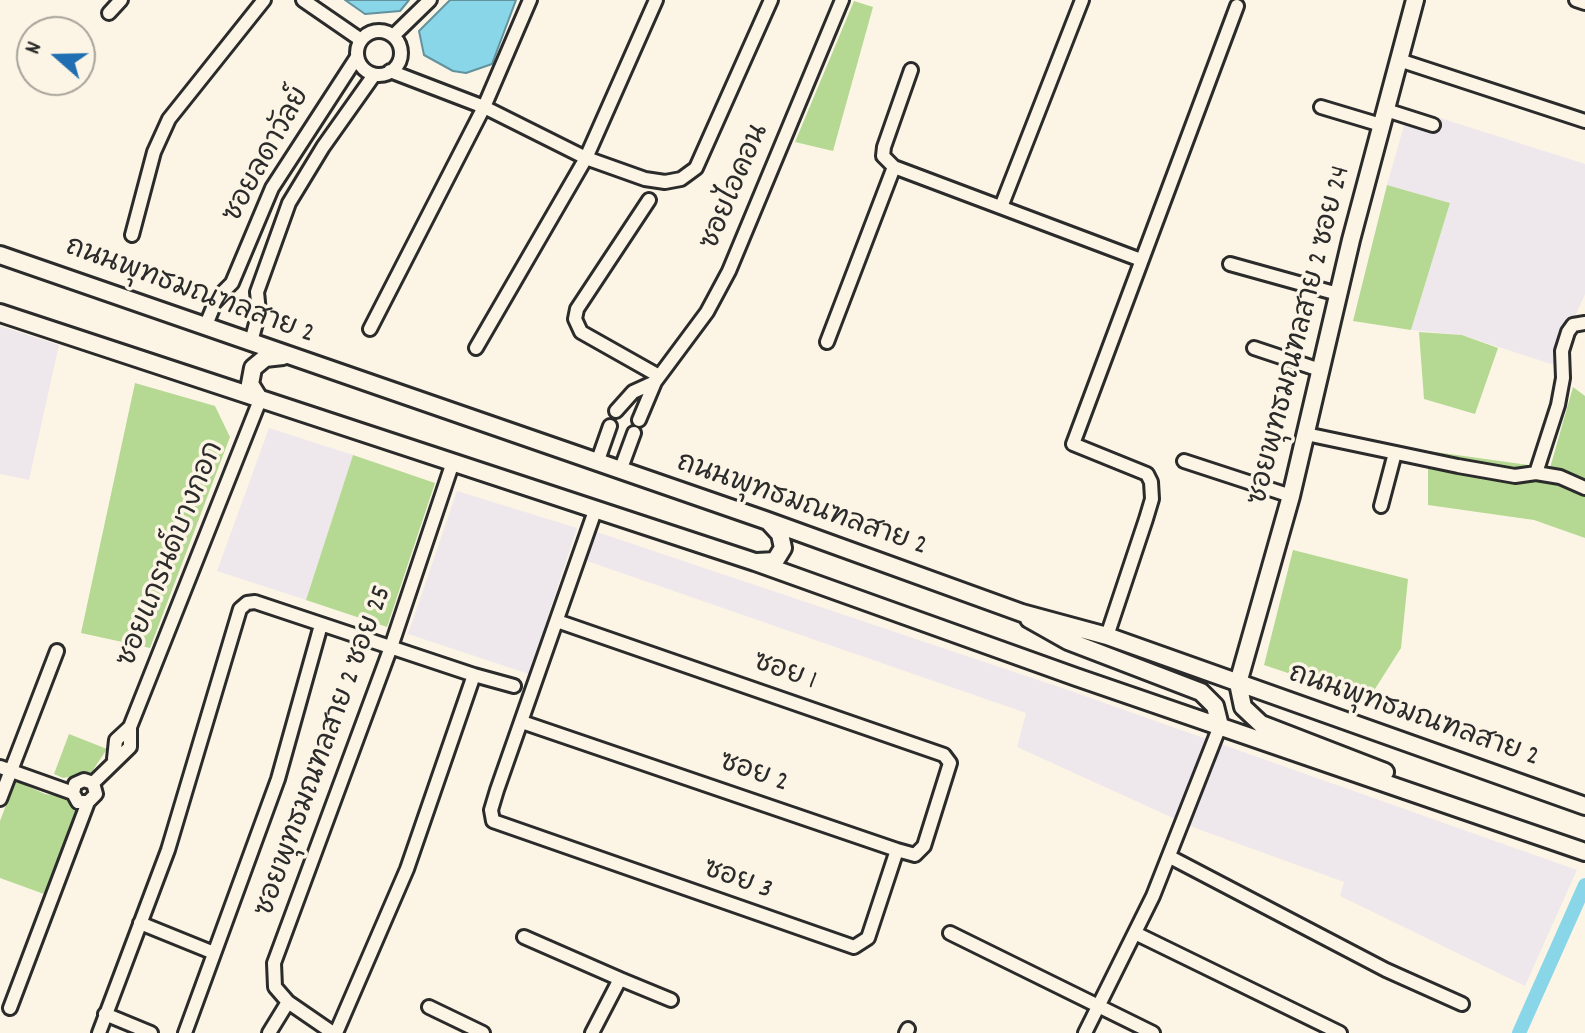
<!DOCTYPE html>
<html>
<head>
<meta charset="utf-8">
<style>
  body { margin:0 }
  #map { position:relative; width:1585px; height:1033px; overflow:hidden; background:#fcf5e5; font-family:Dekko,sans-serif }
  canvas { display:block }
  .north { position:absolute; left:16px; top:16px; width:80px; height:80px; box-sizing:border-box; background:#fcf5e5; border:2px solid #a8a49b; border-radius:50%; rotate:290deg; font-size:22px; font-weight:700; line-height:32px; text-align:center; color:#2b2b2b }
  .north::after { content:''; display:block; margin:auto; width:28px; height:36px; background:#1f6fb2; clip-path:polygon(50% 0,100% 100%,50% 72%,0 100%) }
</style>
</head>
<body>
<div id="map">
<canvas width="1585" height="1033"></canvas>
<div class="north">N</div>
</div>
<script>
const context = document.querySelector('canvas').getContext('2d');
context.lineJoin = 'round';
function paint(path, color) { context.fillStyle = color; context.fill(path, 'evenodd'); }
const poly = rows => new Path2D(rows.map(r => 'M' + r).join(''));
function trace(path, color, width, dash) { context.strokeStyle = color; context.lineWidth = width; context.lineCap = dash ? 'butt' : 'round'; context.setLineDash(dash || []); context.stroke(path); }
function write(font, color, halo, rows, align = 'center') {
  context.font = font + ' Dekko,"Playpen Sans Thai",sans-serif'; context.lineWidth = 7; context.setLineDash([]); context.textBaseline = 'middle'; context.strokeStyle = halo; context.fillStyle = color; for (const [text, x, y, turn = 0] of rows) {
    context.save(); context.translate(x, y); context.rotate((+turn || 0) * Math.PI / 180); context.textAlign = isNaN(turn) ? turn : align; if (halo) context.strokeText(text, 0, 0); context.fillText(text, 0, 0); context.restore();
  }
}
paint(poly([
  [1409,108,1585,164,1585,294,1554,365,1462,335,1411,330,1450,203,1387,185],
  [0,326,59,345,29,480,0,474],
  [269,428,353,455,306,600,217,571],
  [457,491,577,528,529,674,408,634],
  [597,532,1068,690,1577,870,1525,986,1340,896,1344,882,1195,828,1017,747,1026,713,587,561]
]), '#eee8ec');
paint(poly([
  [854,1,873,7,833,151,795,142],
  [1387,185,1450,203,1411,330,1353,321],
  [1419,332,1462,335,1498,348,1475,414,1424,399],
  [135,383,215,406,230,437,150,648,81,633],
  [1573,387,1585,396,1585,538,1534,520,1428,505,1428,451,1550,468],
  [353,455,435,483,387,627,306,600],
  [1293,550,1408,579,1401,648,1368,700,1264,665],
  [69,734,107,749,91,773,63,778,54,774],
  [18,782,45,794,69,798,76,809,44,894,0,878,0,821,14,784]
]), '#b5d993');
const water = poly([
  [345,0,409,0,400,11,365,14,345,0],
  [450,0,516,0,492,64,466,73,453,71,424,55,419,31,450,0]
]);
paint(water, '#89d6e9');
trace(water, '#63929d', 2);
trace(poly([
  [1519,1033,1585,885]
]), '#89d6e9', 14);
const street = poly([
  [303,0,361,40],
  [1576,0,1585,3],
  [109,13,121,0],
  '357 53a22 22 0 1 1 44 0a22 22 0 1 1-44 0Z',
  [393,36,430,0],
  [1399,60,1585,121],
  [911,70,884,147,883,156,894,167,1141,260],
  [390,71,484,107,586,158,645,179,665,182,681,179,696,168,771,0],
  [1321,107,1381,125],
  [1386,110,1433,125],
  [649,200,577,309,575,319,581,332,659,376],
  [1001,207,1082,0],
  [132,235,154,152,169,119,264,0],
  [1230,264,1338,294],
  [206,325,217,298,232,283,272,188,357,57],
  [370,329,484,107,530,0],
  [251,342,259,312,257,292,289,203,323,147,374,75],
  [827,342,894,167],
  [476,348,586,158,656,0],
  [1254,348,1320,370],
  [616,411,633,392,655,382],
  [639,420,655,382,707,312,729,271,842,0],
  [1306,434,1458,466,1515,476,1536,473,1558,405,1563,378,1562,351,1568,332,1573,325,1585,323],
  [1184,461,1291,496],
  [597,463,610,426],
  [620,471,634,433],
  [1536,473,1560,477,1585,488],
  [1381,506,1395,453],
  [596,508,497,790,491,810,493,821,854,947,868,938,897,850],
  [1107,636,1146,519,1152,499,1151,482,1147,474,1073,444,1237,6],
  [474,675,514,686],
  [522,722,897,850,915,855,924,846,950,763,944,755,557,621],
  [114,759,116,740,130,727],
  [0,767,73,793,78,802,88,802,96,794,93,783,84,780,75,784,73,793],
  [93,783,130,747,130,727,260,400],
  [0,799,57,651],
  [1170,857,1386,970,1462,1004],
  [140,923,214,953],
  [950,933,1153,1033],
  [1135,933,1340,1033],
  [524,937,620,979,592,1033],
  [620,979,671,1000],
  [429,1007,483,1033],
  [10,1008,88,802],
  [105,1014,151,1033],
  [99,1033,168,850,240,609,247,603,255,602,474,675,407,869,336,1033],
  [185,1033,278,779,321,625],
  [269,1033,288,1002],
  [333,1033,288,1002,275,987,274,963,391,647,453,462],
  [906,1033,908,1029],
  [1085,1033,1153,896,1220,726]
]);
const secondary = poly([
  [0,255,765,520,1022,613,1107,636,1585,806],
  [0,313,755,562,1076,677,1585,852],
  [260,400,250,384,253,368,265,358,283,356],
  [757,562,775,561,783,548,780,534,769,522],
  [1029,619,1068,641,1201,692,1215,706,1220,726],
  [1385,772,1261,724,1243,707,1238,683,1291,496,1351,240,1415,0]
]);
trace(street, '#2b2b2b', 18);
trace(secondary, '#2b2b2b', 22);
trace(street, '#fcf5e5', 12);
trace(secondary, '#fcf5e5', 16);
write('28px', '#2b2b2b', '#fcf5e5', [
  ["ซอยลดาวัลย์",269,156,-61],
  ["ซอยไอคอน",737,188,-67],
  ["ถนนพุทธมณฑลสาย 2",189,293,20],
  ["ซอยพุทธมณฑลสาย 2 ซอย 24",1302,336,-76],
  ["ถนนพุทธมณฑลสาย 2",801,507,19],
  ["ซอยแกรนด์บางกอก",173,555,-68],
  ["ซอย 1",784,674,19],
  ["ถนนพุทธมณฑลสาย 2",1413,718,19],
  ["ซอยพุทธมณฑลสาย 2 ซอย 25",326,752,-70],
  ["ซอย 2",753,775,19],
  ["ซอย 3",737,882,19]
]);
</script>
</body>
</html>
